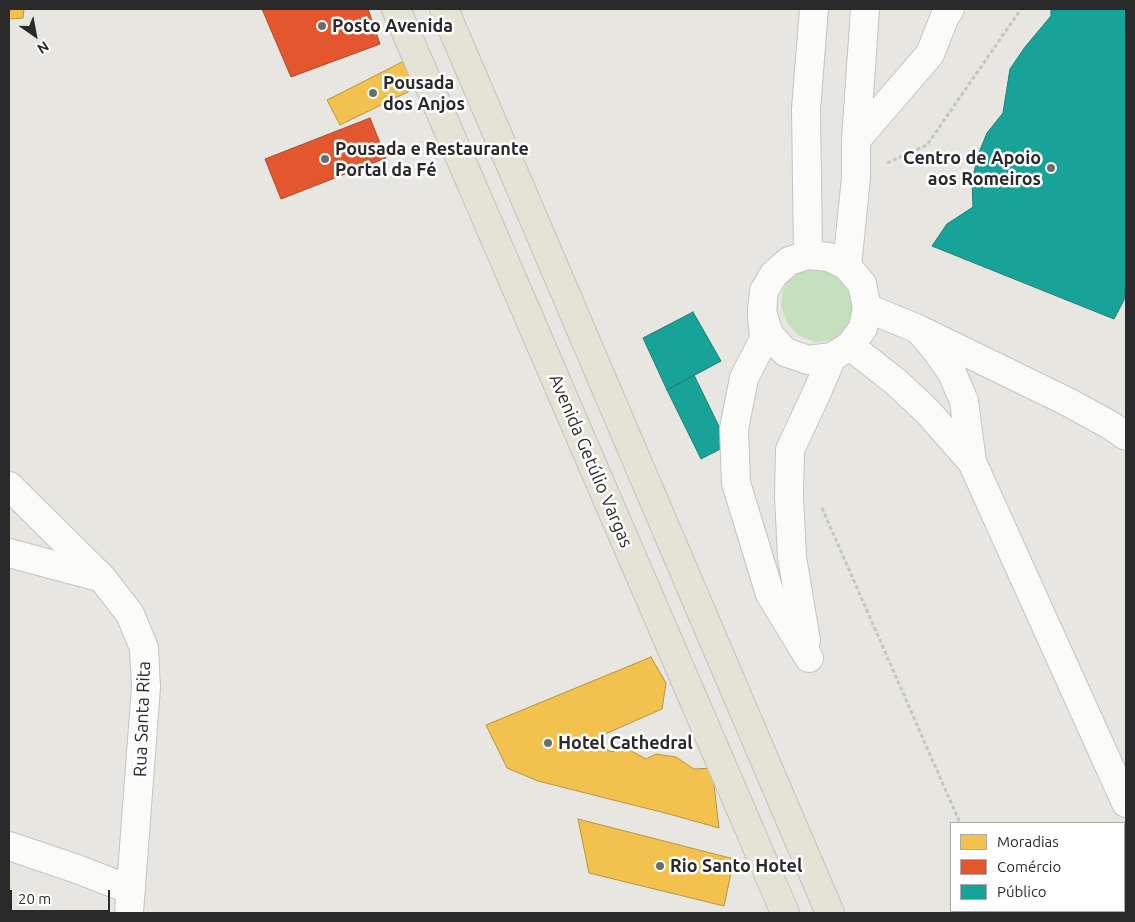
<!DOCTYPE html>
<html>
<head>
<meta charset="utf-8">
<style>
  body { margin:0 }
  #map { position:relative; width:1135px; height:922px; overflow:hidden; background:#e7e6e0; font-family:Ubuntu,sans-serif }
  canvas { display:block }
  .frame { position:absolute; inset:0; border:10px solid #2a2a2a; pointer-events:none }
  .legend { position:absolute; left:950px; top:822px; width:175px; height:90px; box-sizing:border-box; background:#fff; border:1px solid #aaa; margin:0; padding:6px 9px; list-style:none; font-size:15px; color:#2a2a2a }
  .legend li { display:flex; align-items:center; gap:10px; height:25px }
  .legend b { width:25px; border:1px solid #aaa }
  .north { position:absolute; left:10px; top:10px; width:50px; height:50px; -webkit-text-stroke:4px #fff; paint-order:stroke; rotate:147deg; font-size:14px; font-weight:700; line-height:20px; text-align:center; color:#2a2a2a }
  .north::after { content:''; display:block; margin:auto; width:18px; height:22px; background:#2a2a2a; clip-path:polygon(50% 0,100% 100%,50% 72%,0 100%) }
  .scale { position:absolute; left:10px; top:890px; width:100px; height:22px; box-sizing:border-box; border:2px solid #2a2a2a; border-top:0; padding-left:6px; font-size:15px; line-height:18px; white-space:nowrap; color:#2a2a2a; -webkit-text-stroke:4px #fff; paint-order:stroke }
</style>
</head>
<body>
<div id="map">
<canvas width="1135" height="922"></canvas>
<div class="frame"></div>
<ul class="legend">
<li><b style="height:14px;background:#f2c14e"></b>Moradias</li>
<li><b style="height:14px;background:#e4572e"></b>Comércio</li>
<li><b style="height:14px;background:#17a398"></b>Público</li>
</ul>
<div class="north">N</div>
<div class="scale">20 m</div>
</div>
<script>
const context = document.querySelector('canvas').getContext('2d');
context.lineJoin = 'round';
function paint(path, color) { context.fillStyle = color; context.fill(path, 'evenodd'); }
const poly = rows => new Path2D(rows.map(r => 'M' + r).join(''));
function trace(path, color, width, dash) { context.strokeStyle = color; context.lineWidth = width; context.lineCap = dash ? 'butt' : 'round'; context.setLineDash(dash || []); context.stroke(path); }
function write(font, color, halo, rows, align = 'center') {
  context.font = font + ' Ubuntu,sans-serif'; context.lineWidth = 5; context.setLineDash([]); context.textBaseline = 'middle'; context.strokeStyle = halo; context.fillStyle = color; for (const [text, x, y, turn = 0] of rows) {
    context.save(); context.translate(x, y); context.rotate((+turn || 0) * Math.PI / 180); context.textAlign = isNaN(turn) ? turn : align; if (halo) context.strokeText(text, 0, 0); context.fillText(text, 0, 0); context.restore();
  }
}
paint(poly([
  [832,264,861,303,848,332,835,340,816,342,799,336,787,323,781,305,783,290,790,276,802,267]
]), '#c5e0bc');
const homes = poly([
  [9,9,24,9,23,18,9,19,9,9],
  [406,60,420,86,340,125,327,100,406,60],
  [651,657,666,683,662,709,596,738,610,752,626,748,646,759,656,754,676,757,694,769,714,768,714,785,719,828,669,814,538,781,507,768,486,725,651,657],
  [578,819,734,859,724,906,589,873,578,819]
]);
paint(homes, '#f2c14e');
trace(homes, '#b69443', 1);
const shops = poly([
  [262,9,368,9,380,44,291,77,262,9],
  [370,118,386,158,281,199,265,159,370,118]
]);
paint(shops, '#e4572e');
trace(shops, '#ac4a2d', 1);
const public = poly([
  [1051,9,1126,9,1126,280,1124,300,1114,319,932,246,947,224,973,207,972,181,978,155,987,133,1003,113,1010,69,1025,47,1051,16,1051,9],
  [693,312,721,361,667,390,643,338,693,312],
  [694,375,728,445,701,459,667,390,694,375]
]);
paint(public, '#17a398');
trace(public, '#1d7f77', 1);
const minor = poly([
  [856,140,930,54,945,16,950,9],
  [808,255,806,109,814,9],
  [847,266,829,257,808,255,789,261,774,274,764,291,762,311,769,334,785,352,808,360,832,357,850,346,863,328,867,308,862,284,847,266,856,177,856,140,865,9],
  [867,308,918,329,1068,402,1110,425,1126,436],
  [762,316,764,339,744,378,734,429,736,483,770,594,809,658],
  [918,329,936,350,952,373,964,401,972,462,1126,803],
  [850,346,896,382,928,412,972,462],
  [9,486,102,578,130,614,144,648,146,687,129,913],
  [9,553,99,577],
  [806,641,792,557,789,497,790,450,817,392,832,357],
  [9,846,77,869,131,890],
  [1124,904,1126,898]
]);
const major = poly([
  [396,9,745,819,785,913],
  [444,9,830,913]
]);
trace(minor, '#c5c4c4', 30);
trace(major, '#c4c4c1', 30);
trace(poly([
  [887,163,927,145,1021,9],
  [822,508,960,823],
  [999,911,1000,913]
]), '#c5c5c4', 3, [4, 2.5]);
trace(minor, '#fbfbfa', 28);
trace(major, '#e4e3d5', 28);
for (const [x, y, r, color] of [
  [322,26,5,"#6c6c6a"],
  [373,93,5,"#6c6c6a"],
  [325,159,5,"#6c6c6a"],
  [1051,168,5,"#6c6c6a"],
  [548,743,5,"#6c6c6a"],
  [660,866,5,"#6c6c6a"]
]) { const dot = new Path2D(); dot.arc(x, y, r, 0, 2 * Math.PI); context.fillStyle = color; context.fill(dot); trace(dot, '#fff', 2); }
write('bold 18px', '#2a2a2a', '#fff', [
  ["Posto Avenida",332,26],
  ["Pousada",383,83],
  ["dos Anjos",383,104],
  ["Pousada e Restaurante",335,149],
  ["Portal da Fé",335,170],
  ["Centro de Apoio",1041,158,"right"],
  ["aos Romeiros",1041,179,"right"],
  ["Hotel Cathedral",558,743],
  ["Rio Santo Hotel",670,866]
], 'left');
write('18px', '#2a2a2a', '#fff', [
  ["Avenida Getúlio Vargas",591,461,67],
  ["Rua Santa Rita",142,719,-88]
]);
</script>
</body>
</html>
